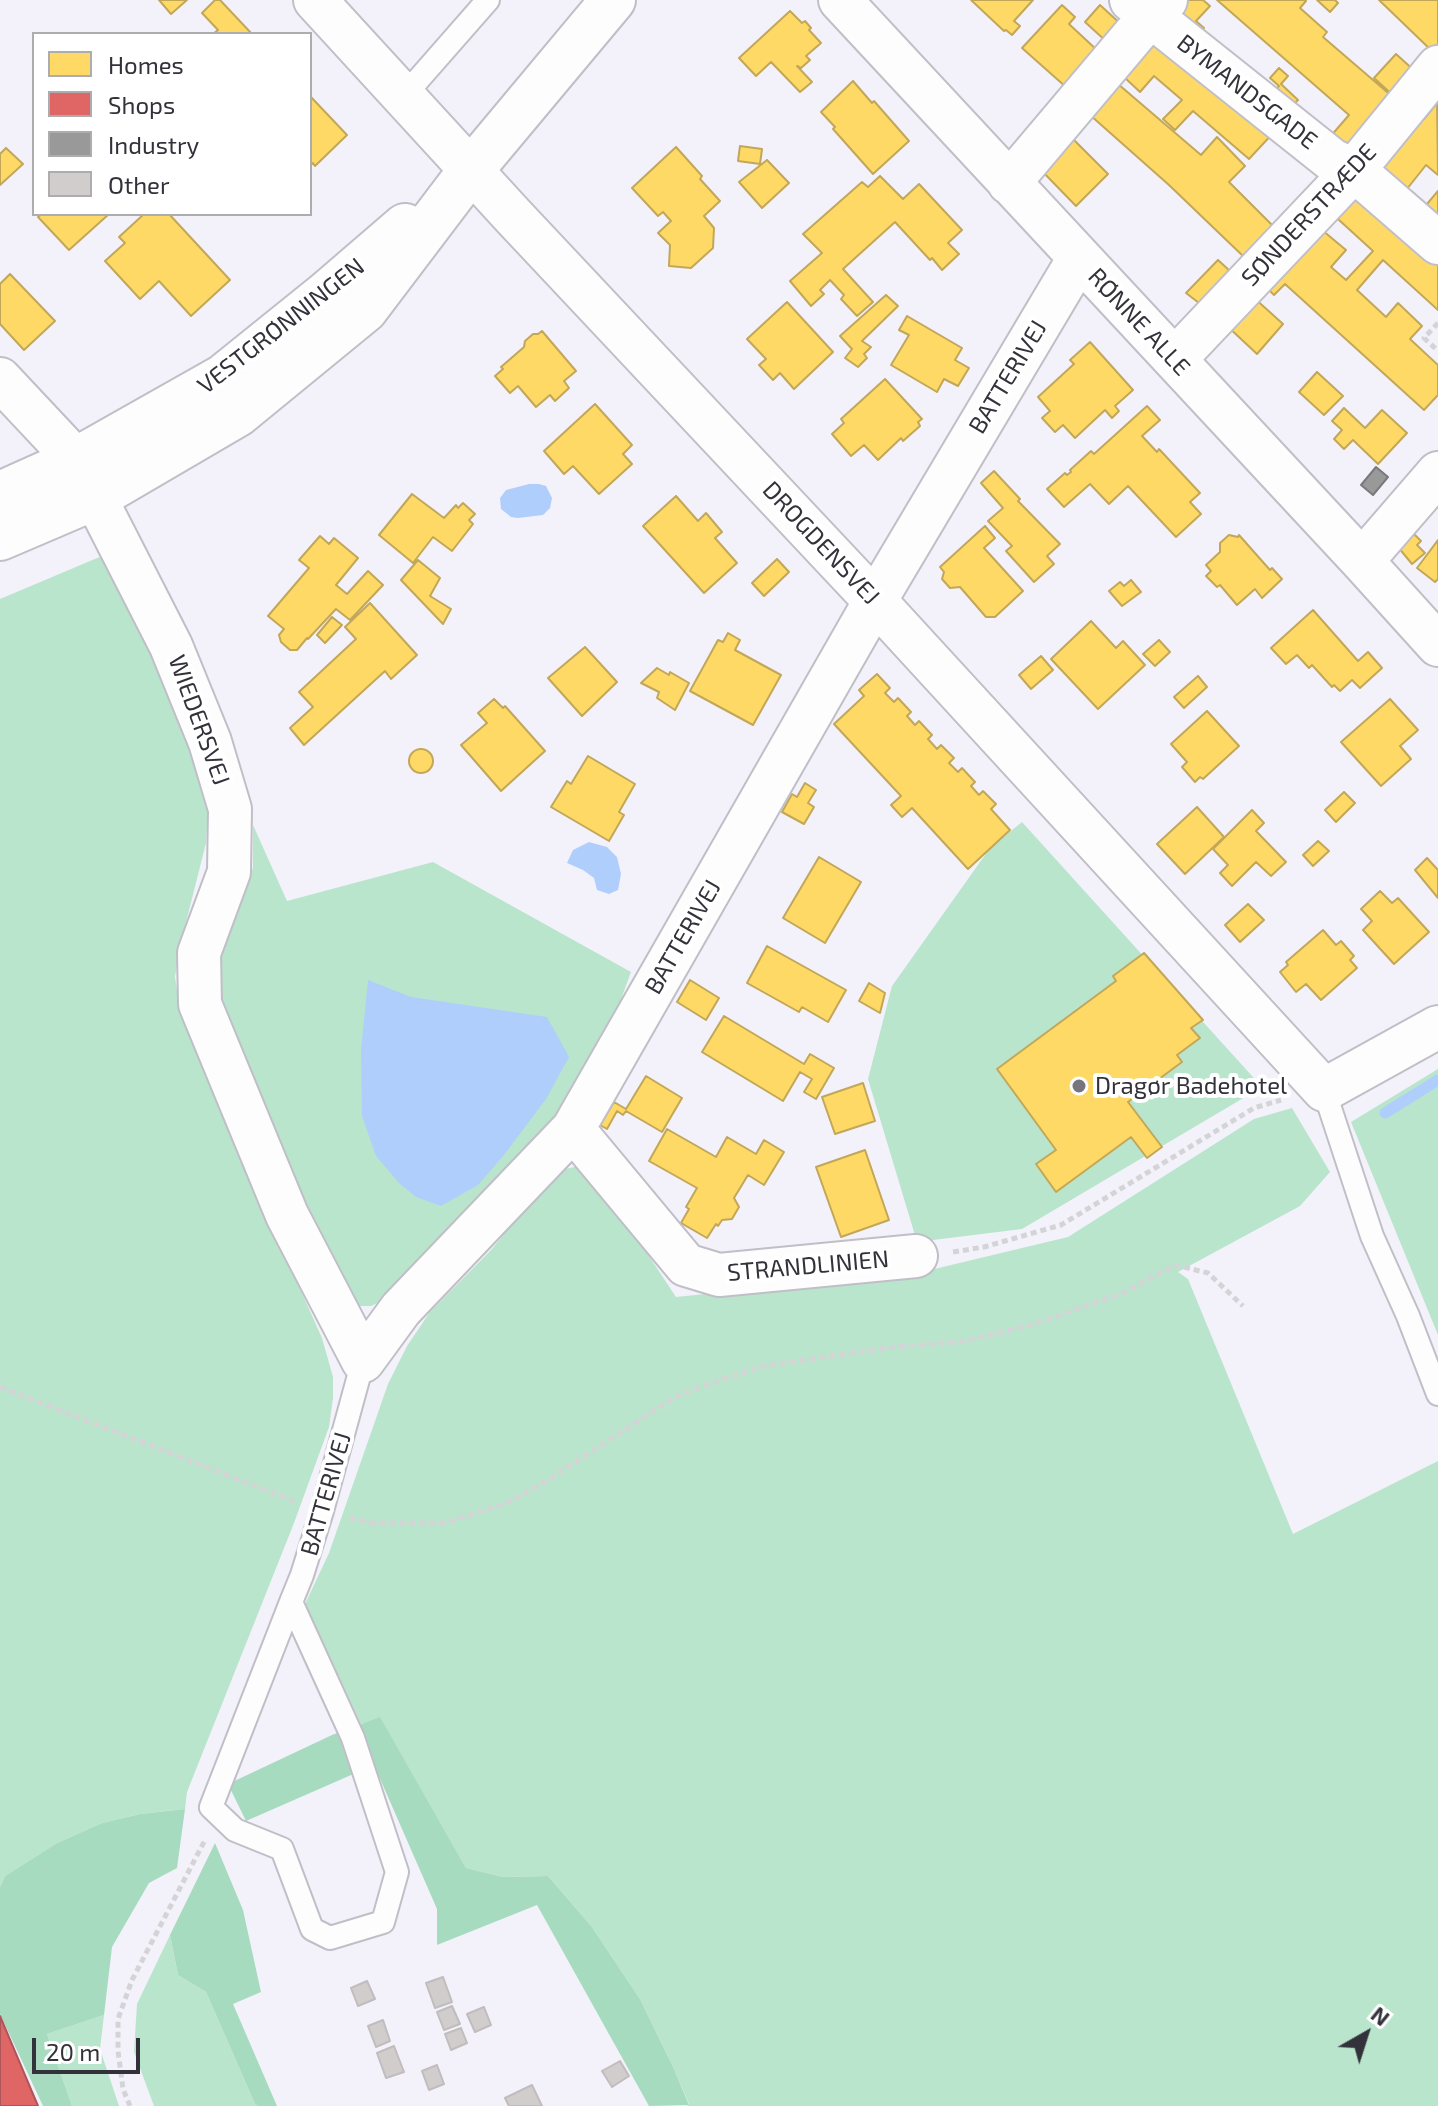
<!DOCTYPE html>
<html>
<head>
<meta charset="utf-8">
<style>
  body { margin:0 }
  #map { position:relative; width:1438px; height:2106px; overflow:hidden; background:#f3f2fa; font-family:"Exo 2",sans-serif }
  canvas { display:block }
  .legend { position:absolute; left:32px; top:32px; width:280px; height:184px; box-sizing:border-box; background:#fff; border:2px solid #adadb0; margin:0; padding:10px 14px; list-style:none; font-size:24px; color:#33313a }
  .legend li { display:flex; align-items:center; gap:16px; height:40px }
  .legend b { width:40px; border:2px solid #adadb0 }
  .north { position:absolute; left:1326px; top:1994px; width:80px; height:80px; -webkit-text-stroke:6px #fff; paint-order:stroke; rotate:39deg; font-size:22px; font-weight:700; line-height:32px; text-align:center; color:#33313a }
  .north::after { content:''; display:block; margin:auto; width:28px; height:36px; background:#33313a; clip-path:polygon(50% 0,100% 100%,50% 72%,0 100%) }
  .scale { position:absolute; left:32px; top:2038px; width:108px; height:36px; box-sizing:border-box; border:4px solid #33313a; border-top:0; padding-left:10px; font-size:24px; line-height:28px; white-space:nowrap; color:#33313a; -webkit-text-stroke:6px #fff; paint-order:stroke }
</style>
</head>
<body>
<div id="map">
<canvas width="1438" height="2106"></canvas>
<ul class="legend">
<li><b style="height:22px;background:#ffd966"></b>Homes</li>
<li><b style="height:22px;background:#e06666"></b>Shops</li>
<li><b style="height:22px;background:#999"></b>Industry</li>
<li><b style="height:22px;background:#d1cdcd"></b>Other</li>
</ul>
<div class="north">N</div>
<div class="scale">20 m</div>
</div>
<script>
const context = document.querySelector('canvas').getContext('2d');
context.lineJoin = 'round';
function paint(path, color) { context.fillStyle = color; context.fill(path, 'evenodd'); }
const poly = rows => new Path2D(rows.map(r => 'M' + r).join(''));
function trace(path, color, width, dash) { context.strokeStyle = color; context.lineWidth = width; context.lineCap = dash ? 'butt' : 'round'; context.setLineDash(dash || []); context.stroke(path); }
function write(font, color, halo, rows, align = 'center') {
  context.font = font + ' "Exo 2",sans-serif'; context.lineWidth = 8; context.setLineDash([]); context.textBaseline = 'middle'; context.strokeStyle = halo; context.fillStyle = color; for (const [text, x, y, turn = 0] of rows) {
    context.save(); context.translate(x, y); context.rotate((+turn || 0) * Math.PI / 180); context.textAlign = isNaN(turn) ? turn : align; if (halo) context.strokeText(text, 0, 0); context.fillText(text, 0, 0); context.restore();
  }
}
paint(poly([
  [109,553,168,688,208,807,206,843,181,942,175,977,180,1008,207,1080,322,1338,333,1377,333,1398,329,1427,294,1523,187,1792,185,1809,140,1814,102,1823,57,1843,5,1876,0,1887,0,599],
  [1022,822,1262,1087,1022,1229,917,1242,868,1079,892,986,990,848],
  [253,825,287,901,433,862,631,972,612,1024,550,1127,389,1298,371,1306,356,1306,343,1287,213,1007,213,982,225,936,253,868],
  [1438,1069,1438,1335,1351,1122],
  [1292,1108,1330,1172,1300,1206,1178,1272,1188,1279,1293,1534,1438,1461,1438,2106,687,2106,689,2104,674,2069,640,1999,592,1927,548,1876,503,1877,466,1868,380,1718,361,1724,305,1604,329,1553,388,1384,407,1346,430,1312,491,1250,556,1171,588,1164,676,1297,926,1271,1068,1237,1254,1119],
  [170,1935,178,1975,206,1992,255,2104,258,2106,154,2106,134,2052,137,2004],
  [104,2015,100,2049,119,2106,72,2106,47,2034]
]), '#b9e5cc');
paint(poly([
  [380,1717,466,1868,503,1877,548,1876,592,1927,640,1999,674,2069,689,2105,649,2106,537,1905,437,1945,437,1909,374,1765,246,1821,228,1784,332,1735],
  [185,1809,177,1868,149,1883,112,1947,104,2015,47,2034,72,2106,43,2106,0,2014,0,1887,5,1876,57,1843,102,1823,140,1814],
  [215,1843,243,1910,261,1992,233,2004,277,2106,258,2106,255,2104,206,1992,178,1975,170,1935]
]), '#a7dbbf');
paint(poly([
  [529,484,539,484,546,486,552,498,550,508,543,515,518,518,511,517,501,509,500,498,506,490],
  [589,842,607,847,617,857,621,874,618,890,609,894,597,890,594,878,583,870,567,863,573,850],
  [368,980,411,997,547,1017,569,1057,546,1099,504,1155,478,1185,441,1206,416,1197,400,1184,376,1156,362,1116,361,1050]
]), '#b0cefb');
const homes = poly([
  [159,0,187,0,171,14,159,0],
  [215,0,220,0,252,34,213,34,218,30,202,13,215,0],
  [971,0,1033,0,1014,21,1020,26,1012,35,1006,30,1004,31,971,0],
  [1186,0,1203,0,1210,6,1196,21,1204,28,1196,37,1172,16,1186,0],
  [1217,0,1304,0,1306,1,1300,8,1327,32,1323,37,1394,98,1341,160,1323,145,1349,115,1217,0],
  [1317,0,1335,0,1338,3,1330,12,1317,0],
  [1379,0,1438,0,1438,48,1433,52,1379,0],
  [1062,5,1075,17,1069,24,1099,52,1067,88,1022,48,1062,5],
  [1100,5,1123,26,1108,43,1085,22,1100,5],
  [790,11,802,23,805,21,811,28,809,30,821,43,806,56,810,60,801,68,797,66,812,82,800,92,771,62,756,76,739,58,790,11],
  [1161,36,1275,131,1249,159,1193,111,1175,130,1163,119,1182,100,1154,76,1140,92,1124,77,1161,36],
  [1396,54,1418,74,1396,98,1374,78,1396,54],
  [1279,68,1288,76,1281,84,1298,100,1285,113,1267,99,1279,86,1270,78,1279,68],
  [853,81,872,103,874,101,909,141,873,174,833,129,835,127,821,112,853,81],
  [1118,84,1201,155,1217,137,1245,166,1229,182,1273,226,1244,257,1169,185,1090,115,1118,84],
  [310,96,347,135,315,166,313,163,310,166,310,96],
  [1437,103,1438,175,1426,165,1403,194,1371,168,1416,113,1424,119,1437,103],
  [1071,137,1108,174,1076,206,1039,168,1071,137],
  [740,146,762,149,760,164,738,161,740,146],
  [676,147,702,176,700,179,720,201,704,216,714,228,713,248,691,268,669,266,670,245,658,233,671,221,663,212,658,216,632,188,676,147],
  [6,148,23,164,0,185,0,154,6,148],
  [767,160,789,183,762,208,739,182,767,160],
  [880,176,903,199,919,184,962,230,948,243,959,254,942,270,932,258,930,260,895,222,843,269,873,302,857,316,841,299,844,295,830,280,820,290,824,294,811,306,790,281,822,253,803,234,862,182,868,187,880,176],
  [1353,182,1438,259,1438,310,1383,260,1357,290,1386,317,1398,303,1422,326,1410,339,1438,365,1438,395,1424,410,1285,284,1274,295,1262,283,1316,225,1346,250,1331,267,1346,280,1373,251,1328,210,1353,182],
  [1438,191,1438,224,1422,210,1438,191],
  [42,214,109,214,69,250,38,217,42,214],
  [144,214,169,214,230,280,191,316,159,281,140,299,105,261,125,243,119,237,144,214],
  [1218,260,1230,271,1199,303,1186,293,1218,260],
  [10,274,55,321,24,350,0,324,0,284,10,274],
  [886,295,898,306,862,341,871,347,864,354,867,358,858,367,845,358,852,349,840,336,886,295],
  [1252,296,1283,324,1257,354,1225,324,1252,296],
  [787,302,833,352,794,389,780,373,773,380,759,365,766,359,747,339,787,302],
  [907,316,962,348,955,360,969,368,958,386,944,379,937,392,891,365,909,335,899,330,907,316],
  [542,331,576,371,564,381,569,388,555,401,550,395,536,407,518,386,510,393,495,376,503,369,501,367,524,347,525,341,533,334,538,334,542,331],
  [1090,342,1133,390,1115,406,1119,411,1112,418,1105,410,1075,438,1063,425,1055,432,1042,418,1050,411,1038,397,1074,364,1070,360,1090,342],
  [1317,372,1343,396,1324,415,1299,392,1317,372],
  [885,379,922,419,918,422,920,426,903,441,901,438,878,460,864,445,851,456,832,434,844,423,841,419,885,379],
  [595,404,632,445,623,454,632,464,599,494,573,466,564,474,544,451,595,404],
  [1147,406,1160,420,1142,436,1157,452,1159,449,1200,493,1190,502,1201,514,1176,537,1128,486,1109,504,1090,484,1064,507,1047,489,1065,473,1067,475,1071,472,1070,470,1091,451,1094,454,1147,406],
  [1344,408,1365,428,1382,410,1407,433,1378,464,1353,440,1344,449,1334,439,1342,430,1332,421,1344,408],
  [994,471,1020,499,1018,501,1060,544,1047,556,1054,564,1034,582,1006,551,1012,546,988,521,1003,508,981,483,994,471],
  [412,494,444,518,456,505,458,508,463,503,475,514,469,520,473,524,452,551,433,537,413,563,379,535,412,494],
  [676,496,698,521,706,513,722,532,715,538,737,563,704,593,643,526,676,496],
  [985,526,995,538,984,548,1023,591,995,617,986,617,960,587,950,588,942,579,944,572,940,567,985,526],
  [1412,532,1421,541,1417,545,1425,553,1412,564,1398,547,1412,532],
  [1229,535,1238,537,1239,535,1270,570,1272,568,1282,579,1262,598,1255,589,1237,605,1220,585,1217,587,1206,576,1211,571,1206,565,1220,552,1220,543,1229,535],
  [320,536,329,544,334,538,358,558,336,585,347,594,368,571,383,585,350,620,336,609,308,639,307,638,297,650,290,650,281,642,279,635,284,629,268,616,309,568,299,560,320,536],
  [1438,540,1438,579,1435,582,1417,568,1438,540],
  [777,559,789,572,764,596,752,583,777,559],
  [418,560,440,578,430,596,451,609,443,624,401,580,418,560],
  [1131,580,1141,592,1122,606,1109,591,1120,582,1124,586,1131,580],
  [370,603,417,655,391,679,385,671,304,745,290,728,313,707,299,692,356,639,345,627,370,603],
  [1313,610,1358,661,1368,652,1382,668,1360,688,1352,680,1340,691,1334,685,1332,687,1312,665,1309,668,1297,655,1286,664,1271,648,1313,610],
  [332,617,342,625,325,643,317,635,332,617],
  [1091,621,1116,648,1123,641,1145,665,1098,709,1051,659,1091,621],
  [728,633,740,640,735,650,781,675,753,725,690,691,718,640,723,642,728,633],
  [1159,640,1170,652,1155,666,1143,654,1159,640],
  [585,647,617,682,582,716,548,678,585,647],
  [1041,656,1053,670,1031,689,1019,675,1041,656],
  [657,668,669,675,670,672,689,683,675,710,657,698,659,692,641,683,657,668],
  [877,674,890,688,885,693,894,702,898,698,911,712,907,716,915,725,919,721,932,735,928,739,937,749,941,745,954,758,949,763,958,772,962,768,975,782,971,786,979,795,983,791,996,804,991,809,1010,830,968,869,912,808,902,817,891,805,901,796,834,724,864,696,859,690,877,674],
  [1198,676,1207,687,1184,708,1174,697,1198,676],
  [494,699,503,708,505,706,545,751,501,791,461,745,487,723,478,713,494,699],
  [1390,699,1418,730,1400,746,1411,759,1381,786,1341,742,1390,699],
  [1207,711,1239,746,1203,779,1200,777,1195,782,1182,767,1187,762,1171,744,1207,711],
  '409 761a12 12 0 1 1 24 0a12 12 0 1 1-24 0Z',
  [588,756,635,784,619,812,624,815,609,841,551,807,567,781,571,784,588,756],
  [805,783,816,790,808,803,814,807,804,824,782,812,792,794,797,797,805,783],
  [1344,792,1355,803,1336,822,1325,810,1344,792],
  [1197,807,1224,837,1185,874,1157,844,1197,807],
  [1252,810,1264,823,1256,831,1286,862,1271,876,1256,862,1232,886,1220,873,1228,865,1213,849,1252,810],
  [1318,841,1329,851,1313,866,1303,855,1318,841],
  [819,857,861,882,825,943,783,918,819,857],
  [1427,858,1438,870,1438,898,1415,870,1427,858],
  [1380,891,1392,903,1398,898,1429,932,1394,964,1363,930,1372,921,1361,909,1380,891],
  [1248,904,1264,920,1240,942,1225,925,1248,904],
  [1323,930,1336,945,1341,941,1354,956,1350,960,1357,968,1321,1000,1306,984,1296,992,1280,972,1288,965,1286,962,1323,930],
  [767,946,846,990,828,1022,802,1007,799,1012,747,983,767,946],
  [1144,953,1203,1020,1191,1028,1200,1038,1177,1055,1182,1062,1128,1102,1162,1147,1147,1158,1131,1137,1056,1192,1036,1164,1056,1150,997,1069,1116,981,1113,976,1144,953],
  [690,980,719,998,706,1020,677,1002,690,980],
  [869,983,885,993,880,1013,859,1001,869,983],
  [724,1016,804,1064,810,1054,834,1068,816,1099,804,1092,812,1079,800,1072,783,1101,702,1052,724,1016],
  [646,1076,682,1098,662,1132,626,1111,623,1115,617,1111,607,1129,600,1125,614,1102,626,1109,646,1076],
  [863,1083,875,1121,835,1134,822,1097,863,1083],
  [667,1129,716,1157,727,1137,756,1154,764,1140,784,1152,764,1185,748,1175,734,1198,739,1207,732,1219,722,1220,718,1226,716,1224,707,1238,681,1223,689,1209,686,1207,697,1188,649,1161,667,1129],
  [865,1150,889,1220,841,1237,816,1167,865,1150]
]);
paint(homes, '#ffd966');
trace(homes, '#c2a759', 2);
const shops = poly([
  [0,2016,38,2106,0,2106,0,2016]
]);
paint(shops, '#e06666');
trace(shops, '#ac5659', 2);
const industry = poly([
  [1376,467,1388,477,1373,495,1361,485,1376,467]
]);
paint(industry, '#999');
trace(industry, '#7a7a7c', 2);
trace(poly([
  [1385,1113,1438,1080]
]), '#b0cefb', 11);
const building = poly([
  [443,1977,452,2002,435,2008,426,1983,443,1977],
  [367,1981,375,1999,358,2006,351,1988,367,1981],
  [452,2006,460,2024,444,2030,437,2012,452,2006],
  [484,2007,491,2025,475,2032,467,2014,484,2007],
  [383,2020,390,2041,376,2047,368,2026,383,2020],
  [461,2028,467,2043,451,2050,445,2034,461,2028],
  [394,2046,404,2072,386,2078,377,2053,394,2046],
  [620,2061,629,2076,612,2087,602,2071,620,2061],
  [437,2065,444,2084,429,2090,422,2071,437,2065],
  [532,2085,542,2106,509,2106,505,2098,532,2085]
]);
paint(building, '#d1cdcd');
trace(building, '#c1bcbe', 2);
const lane = poly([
  [403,97,488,0],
  [1324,1090,1372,1236,1408,1316,1438,1394],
  [291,1602,353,1738,397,1872,383,1922,330,1938,312,1929,282,1849,235,1830,211,1807,291,1602,302,1575,322,1511,363,1361]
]);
const street = poly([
  [315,0,514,217,875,601,1324,1090,1438,1027],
  [840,0,1362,561,1438,645],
  [1131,0,1332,160,1354,170,1438,243],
  [1009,183,1150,16,1166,0],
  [1175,359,1354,170,1438,67],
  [0,379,76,460,171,646,210,742,230,809,229,872,199,953,200,1004,287,1215,363,1361,401,1309,573,1129,875,601,1079,258],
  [1362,561,1438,473],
  [573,1129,686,1265,719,1275,916,1256]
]);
const secondary = poly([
  [0,494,76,460,223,377,326,294,405,226],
  [0,538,96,497,238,414,365,310,471,170,613,0]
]);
trace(lane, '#c0bfc7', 26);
trace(street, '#c0bfc7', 46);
trace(secondary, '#c0bfc7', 48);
trace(poly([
  [1438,323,1424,338,1438,351],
  [953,1252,984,1247,1061,1225,1254,1108,1281,1100],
  [0,1387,294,1501],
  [350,1518,373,1523,445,1523,507,1503,543,1483,675,1397,711,1383,763,1366,895,1347,966,1341,1034,1324,1123,1293,1175,1265,1208,1273,1243,1306],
  [130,2106,123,2089,118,2051,118,2019,132,1980,205,1840]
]), '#d4d4d7', 5, [6, 4]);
trace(lane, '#fdfdfe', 22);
trace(street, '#fdfdfe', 42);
trace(secondary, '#fdfdfe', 44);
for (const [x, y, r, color] of [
  [1079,1086,8,"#76757d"]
]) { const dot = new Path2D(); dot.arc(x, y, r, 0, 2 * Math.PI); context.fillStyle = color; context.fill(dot); trace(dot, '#fff', 3); }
write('24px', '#33313a', '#fff', [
  ["BYMANDSGADE",1247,92,38],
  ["SØNDERSTRÆDE",1309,215,-47],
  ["RØNNE ALLE",1139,322,47],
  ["VESTGRØNNINGEN",281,326,-38],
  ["BATTERIVEJ",1008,377,-59],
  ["DROGDENSVEJ",821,543,47],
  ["WIEDERSVEJ",199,720,70],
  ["BATTERIVEJ",683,937,-60],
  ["STRANDLINIEN",808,1266,-5],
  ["BATTERIVEJ",326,1494,-74]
]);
write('24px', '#33313a', '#fff', [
  ["Dragør Badehotel",1095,1086]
], 'left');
</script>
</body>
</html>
